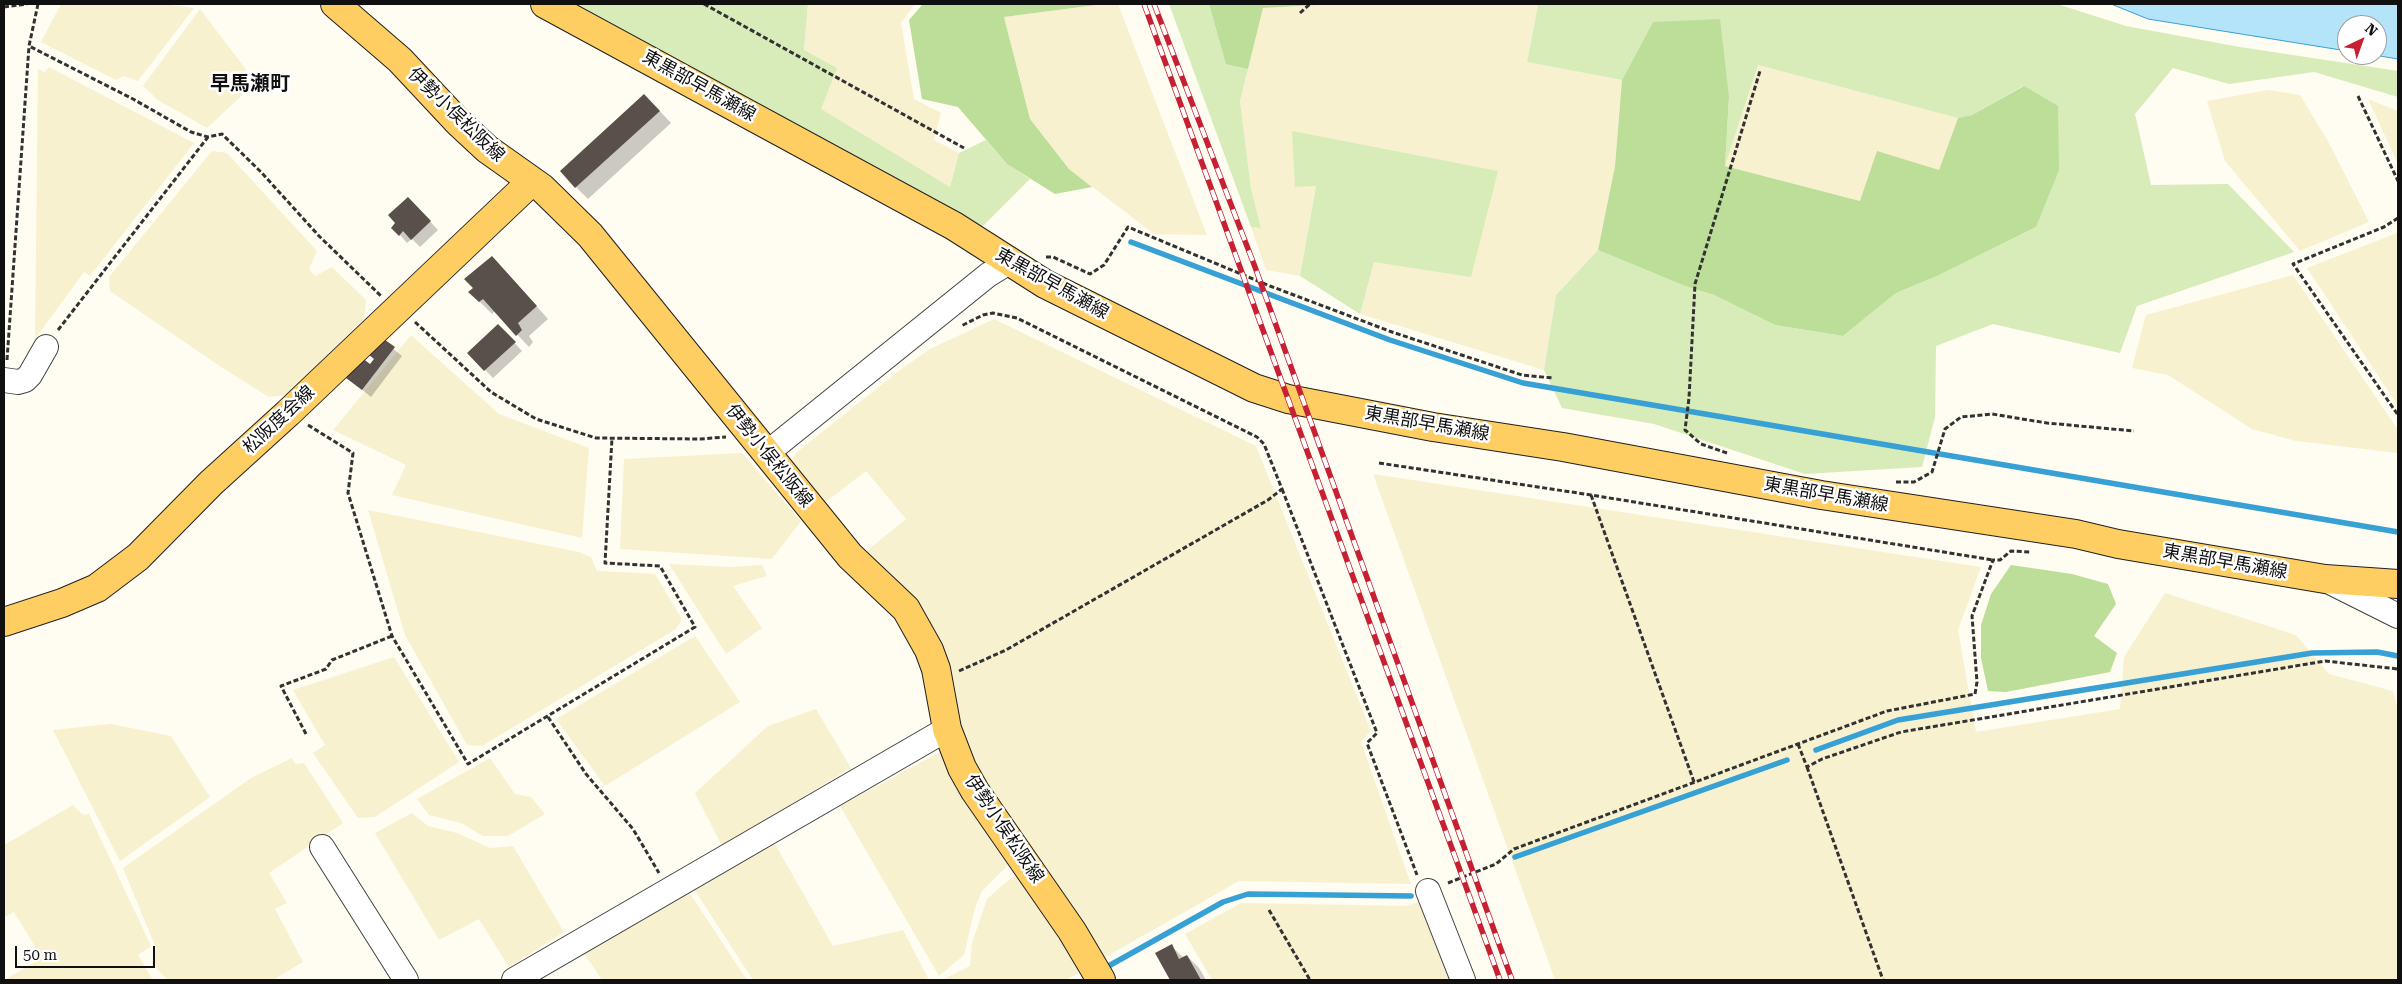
<!DOCTYPE html>
<html>
<head>
<meta charset="utf-8">
<style>
  body { margin:0 }
  #map { position:relative; width:2402px; height:984px; overflow:hidden; background:#fffcf2; font-family:"Roboto Serif",serif }
  canvas { display:block }
  .frame { position:absolute; inset:0; border:5px solid #101010; pointer-events:none }
  .north { position:absolute; left:2337px; top:15px; width:50px; height:50px; box-sizing:border-box; background:#fff; border:1px solid #9f9f9f; border-radius:50%; rotate:42deg; font-size:14px; font-weight:700; line-height:20px; text-align:center; color:#101010 }
  .north::after { content:''; display:block; margin:auto; width:18px; height:22px; background:#c72033; clip-path:polygon(50% 0,100% 100%,50% 72%,0 100%) }
  .scale { position:absolute; left:15px; top:946px; width:140px; height:22px; box-sizing:border-box; border:2px solid #101010; border-top:0; padding-left:6px; font-size:15px; line-height:18px; white-space:nowrap; color:#101010; -webkit-text-stroke:4px #fff; paint-order:stroke }
</style>
</head>
<body>
<div id="map">
<canvas width="2402" height="984"></canvas>
<div class="frame"></div>
<div class="north">N</div>
<div class="scale">50 m</div>
</div>
<script>
const context = document.querySelector('canvas').getContext('2d');
context.lineJoin = 'round';
function paint(path, color) { context.fillStyle = color; context.fill(path, 'evenodd'); }
const poly = rows => new Path2D(rows.map(r => 'M' + r).join(''));
function trace(path, color, width, dash) { context.strokeStyle = color; context.lineWidth = width; context.lineCap = dash ? 'butt' : 'round'; context.setLineDash(dash || []); context.stroke(path); }
function write(font, color, halo, rows, align = 'center') {
  context.font = font + ' "Roboto Serif","Noto Sans JP",serif'; context.lineWidth = 5; context.setLineDash([]); context.textBaseline = 'middle'; context.strokeStyle = halo; context.fillStyle = color; for (const [text, x, y, turn = 0] of rows) {
    context.save(); context.translate(x, y); context.rotate((+turn || 0) * Math.PI / 180); context.textAlign = isNaN(turn) ? turn : align; if (halo) context.strokeText(text, 0, 0); context.fillText(text, 0, 0); context.restore();
  }
}
paint(poly([
  [61,4,161,4,194,8,138,81,124,76,116,80,41,42],
  [808,4,915,4,901,23,914,99,941,113,934,140,959,153,950,187,820,109,804,50],
  [1104,4,1118,4,1207,235,1154,234,1069,169,1030,119,1004,17],
  [1336,4,1536,4,1538,5,1527,62,1622,80,1615,166,1598,250,1556,295,1544,370,1360,314,1374,262,1316,185,1300,276,1266,270,1251,227,1261,228,1251,189,1240,101,1263,8],
  [200,9,245,68,249,89,207,128,158,100,143,86],
  [1758,65,1958,118,1939,170,1860,201,1725,166],
  [49,67,194,143,90,276,84,272,35,339,38,69,45,72],
  [2268,90,2300,95,2329,143,2369,222,2300,251,2225,161,2207,101],
  [2368,99,2398,111,2398,164],
  [212,151,227,153,317,251,309,269,315,276,332,267,366,300,364,319,287,395,269,397,221,367,110,291,109,277],
  [2397,233,2398,234,2398,406,2307,268],
  [2293,275,2398,430,2398,453,2296,441,2252,429,2168,375,2132,368,2146,315],
  [994,319,1256,446,1371,731,1361,742,1411,884,1239,881,1102,959,965,749,954,684,935,634,864,553,906,519,866,471,822,505,788,465,797,452,900,370,930,349],
  [411,335,499,414,589,448,582,538,392,495,406,465,333,430],
  [742,453,801,521,772,559,620,549,624,459],
  [1373,474,1981,567,1958,630,1976,732,2120,709,2124,657,2165,593,2296,635,2329,674,2393,691,2398,709,2398,980,1555,980],
  [368,510,579,552,591,557,597,571,655,574,682,619,676,629,482,746,467,745,405,635],
  [669,564,730,567,762,565,767,576,733,586,762,628,726,654],
  [695,636,740,702,605,786,556,719],
  [394,657,459,762,375,817,358,818,313,753,325,745,293,690],
  [816,709,851,768,722,846,695,793,768,726],
  [111,724,171,736,210,797,120,861,53,730],
  [940,752,947,752,1012,861,982,891,975,908,964,955,939,976,840,806],
  [292,758,295,764,304,763,343,823,269,873,287,903,275,909,303,962,273,980,167,980,153,964,156,948,123,868,251,778],
  [490,758,515,794,531,797,545,814,508,836,483,836,461,823,429,815,417,799],
  [73,805,83,815,89,814,151,946,138,955,153,980,4,980,42,958,14,912,4,917,4,845],
  [412,813,428,826,457,833,490,848,513,846,564,932,509,967,479,919,439,940,375,833],
  [775,844,833,946,903,930,929,980,753,980,692,886],
  [1019,871,1081,963,1077,974,1065,980,942,980,970,966,972,943,987,899],
  [683,892,689,892,747,980,602,980,581,949],
  [1422,901,1454,980,1212,980,1185,934,1241,903,1406,906]
]), '#f7f1d0');
paint(poly([
  [571,4,808,4,804,50,837,68,821,109,950,187,959,153,986,140,1007,164,1030,179,981,228],
  [1169,4,1209,4,1226,63,1248,69,1240,101,1251,189,1261,228,1251,227],
  [1536,4,2057,4,2126,26,2240,47,2398,71,2398,97,2314,72,2229,84,2173,68,2135,114,2151,185,2228,184,2294,252,2137,306,2120,353,1993,324,1936,346,1935,417,1922,467,1805,474,1654,424,1562,408,1544,370,1556,295,1598,250,1685,286,1714,295,1775,325,1843,336,1896,293,1937,276,2036,227,2023,86,1972,115,1958,118,1758,65,1725,166,1729,97,1653,22,1622,80,1527,62,1538,5],
  [1292,131,1498,171,1471,277,1374,262,1360,314,1300,276,1316,186,1295,187]
]), '#d7ecb9');
paint(poly([
  [923,4,1104,4,1004,17,1030,119,1069,169,1092,187,1055,194,1007,164,958,107,922,99,909,20],
  [1209,4,1336,4,1263,8,1248,69,1226,64],
  [1720,19,1729,97,1725,166,1860,201,1877,151,1939,170,1958,118,1972,115,2024,86,2058,106,2059,170,2036,227,1937,276,1896,293,1843,336,1775,325,1714,295,1685,286,1598,250,1615,166,1622,80,1653,22],
  [2011,565,2072,574,2108,584,2116,604,2094,636,2117,653,2110,672,2006,692,1988,691,1981,658,1981,625,1991,594]
]), '#bcde98');
const water = poly([
  [2111,4,2398,4,2398,59,2374,55,2377,55,2377,25,2347,25,2347,51,2148,19,2111,4]
]);
paint(water, '#b4e4f9');
trace(water, '#37a0d4', 1);
paint(poly([
  [656,107,671,123,588,199,576,187],
  [408,198,438,230,420,247,412,239,407,243,400,235],
  [504,270,548,319,529,336,533,342,529,347,495,311,492,314,470,292],
  [498,325,522,351,493,378,469,353],
  [381,339,402,356,371,397,348,378,370,366,375,359],
  [1171,946,1184,958,1187,956,1199,968,1206,980,1171,980,1157,953]
]), '#0003');
trace(poly([
  [1131,242,1390,340,1523,383,2398,532],
  [1816,750,1898,720,2312,653,2377,652,2398,656],
  [1515,857,1787,760],
  [1105,968,1223,902,1248,894,1411,896]
]), '#37a0d4', 5.5);
paint(poly([
  [644,94,660,111,575,188,560,171],
  [408,197,431,221,411,240,403,231,399,236,391,228,395,223,388,215],
  [492,256,537,306,518,323,522,330,516,336,483,299,479,302,468,292,473,288,464,279],
  [498,324,516,342,484,371,467,353],
  [381,337,395,347,362,390,346,378,362,358,370,364,374,359,368,354],
  [1172,944,1179,959,1187,955,1201,980,1170,980,1155,953]
]), '#59504b');
const minor = poly([
  [4,380,18,382,25,380,30,375,46,347],
  [767,453,988,275,1009,262],
  [2326,580,2398,616],
  [322,847,406,980],
  [1428,891,1463,980],
  [514,980,947,729]
]);
const major = poly([
  [335,4,400,60,458,122,487,149,542,188,590,235,850,556,906,609,929,650,936,669,947,729,962,768,975,791,1072,931,1101,980],
  [545,4,954,226,1045,284,1254,388,1288,399,1433,427,1563,447,1821,495,2076,534,2118,544,2325,579,2398,584],
  [4,622,62,603,97,588,138,557,211,483,288,413,532,181]
]);
trace(minor, '#434343', 26);
trace(major, '#212121', 30);
trace(poly([
  [38,4,29,46,133,99,191,132,208,137,222,134,261,172,319,236,381,296],
  [704,4,964,148],
  [4,7,27,4],
  [1300,13,1310,4],
  [2358,96,2398,181],
  [2398,218,2384,227,2293,264,2398,415],
  [1046,257,1053,257,1090,274,1104,265,1128,227,1270,286,1392,332,1522,375,1553,378],
  [415,322,491,392,536,419,596,438,700,439,726,437],
  [58,330,208,137],
  [7,360,29,46],
  [308,425,353,453,348,493,392,636,468,764,695,627,660,566,605,563,612,438],
  [1727,453,1701,444,1685,430,1689,398,1695,284,1760,71],
  [1379,463,1591,495,1993,560],
  [1896,482,1914,482,1932,472,1945,429,1961,417,1992,414,2047,423,2134,431],
  [1282,489,1377,733,1367,743,1417,875],
  [1591,495,1694,782],
  [959,671,1006,650,1268,500,1282,489,1264,444,1257,437,1017,318,993,313,983,315,961,326],
  [548,717,586,774,633,829,659,873],
  [306,734,281,686,326,669,332,660,392,636],
  [1798,744,1807,767,1822,759,1901,732,2325,661,2398,669],
  [1807,767,1883,980],
  [1448,883,1496,864,1514,849,1887,711,1975,694,1977,682,1972,616,1993,560,2000,560,2011,551,2031,552],
  [1269,910,1310,980]
]), '#323232', 3, [5, 2.5]);
trace(minor, '#fff', 24);
trace(major, '#fece63', 28);
const rail = poly([
  [1144,4,1500,980],
  [1154,4,1255,267,1512,980]
]);
trace(rail, '#c72033', 5.5);
trace(rail, '#fff', 4, [11]);
write('18px', '#101010', '#fff', [
  ["東黒部早馬瀬線",699,86,29],
  ["伊勢小俣松阪線",456,115,44],
  ["東黒部早馬瀬線",1052,284,29],
  ["松阪度会線",279,420,-43],
  ["東黒部早馬瀬線",1427,424,10],
  ["伊勢小俣松阪線",769,456,51],
  ["東黒部早馬瀬線",1826,495,10],
  ["東黒部早馬瀬線",2225,562,10],
  ["伊勢小俣松阪線",1004,829,56]
]);
write('bold 20px', '#101010', '#fff', [
  ["早馬瀬町",250,84]
]);
</script>
</body>
</html>
